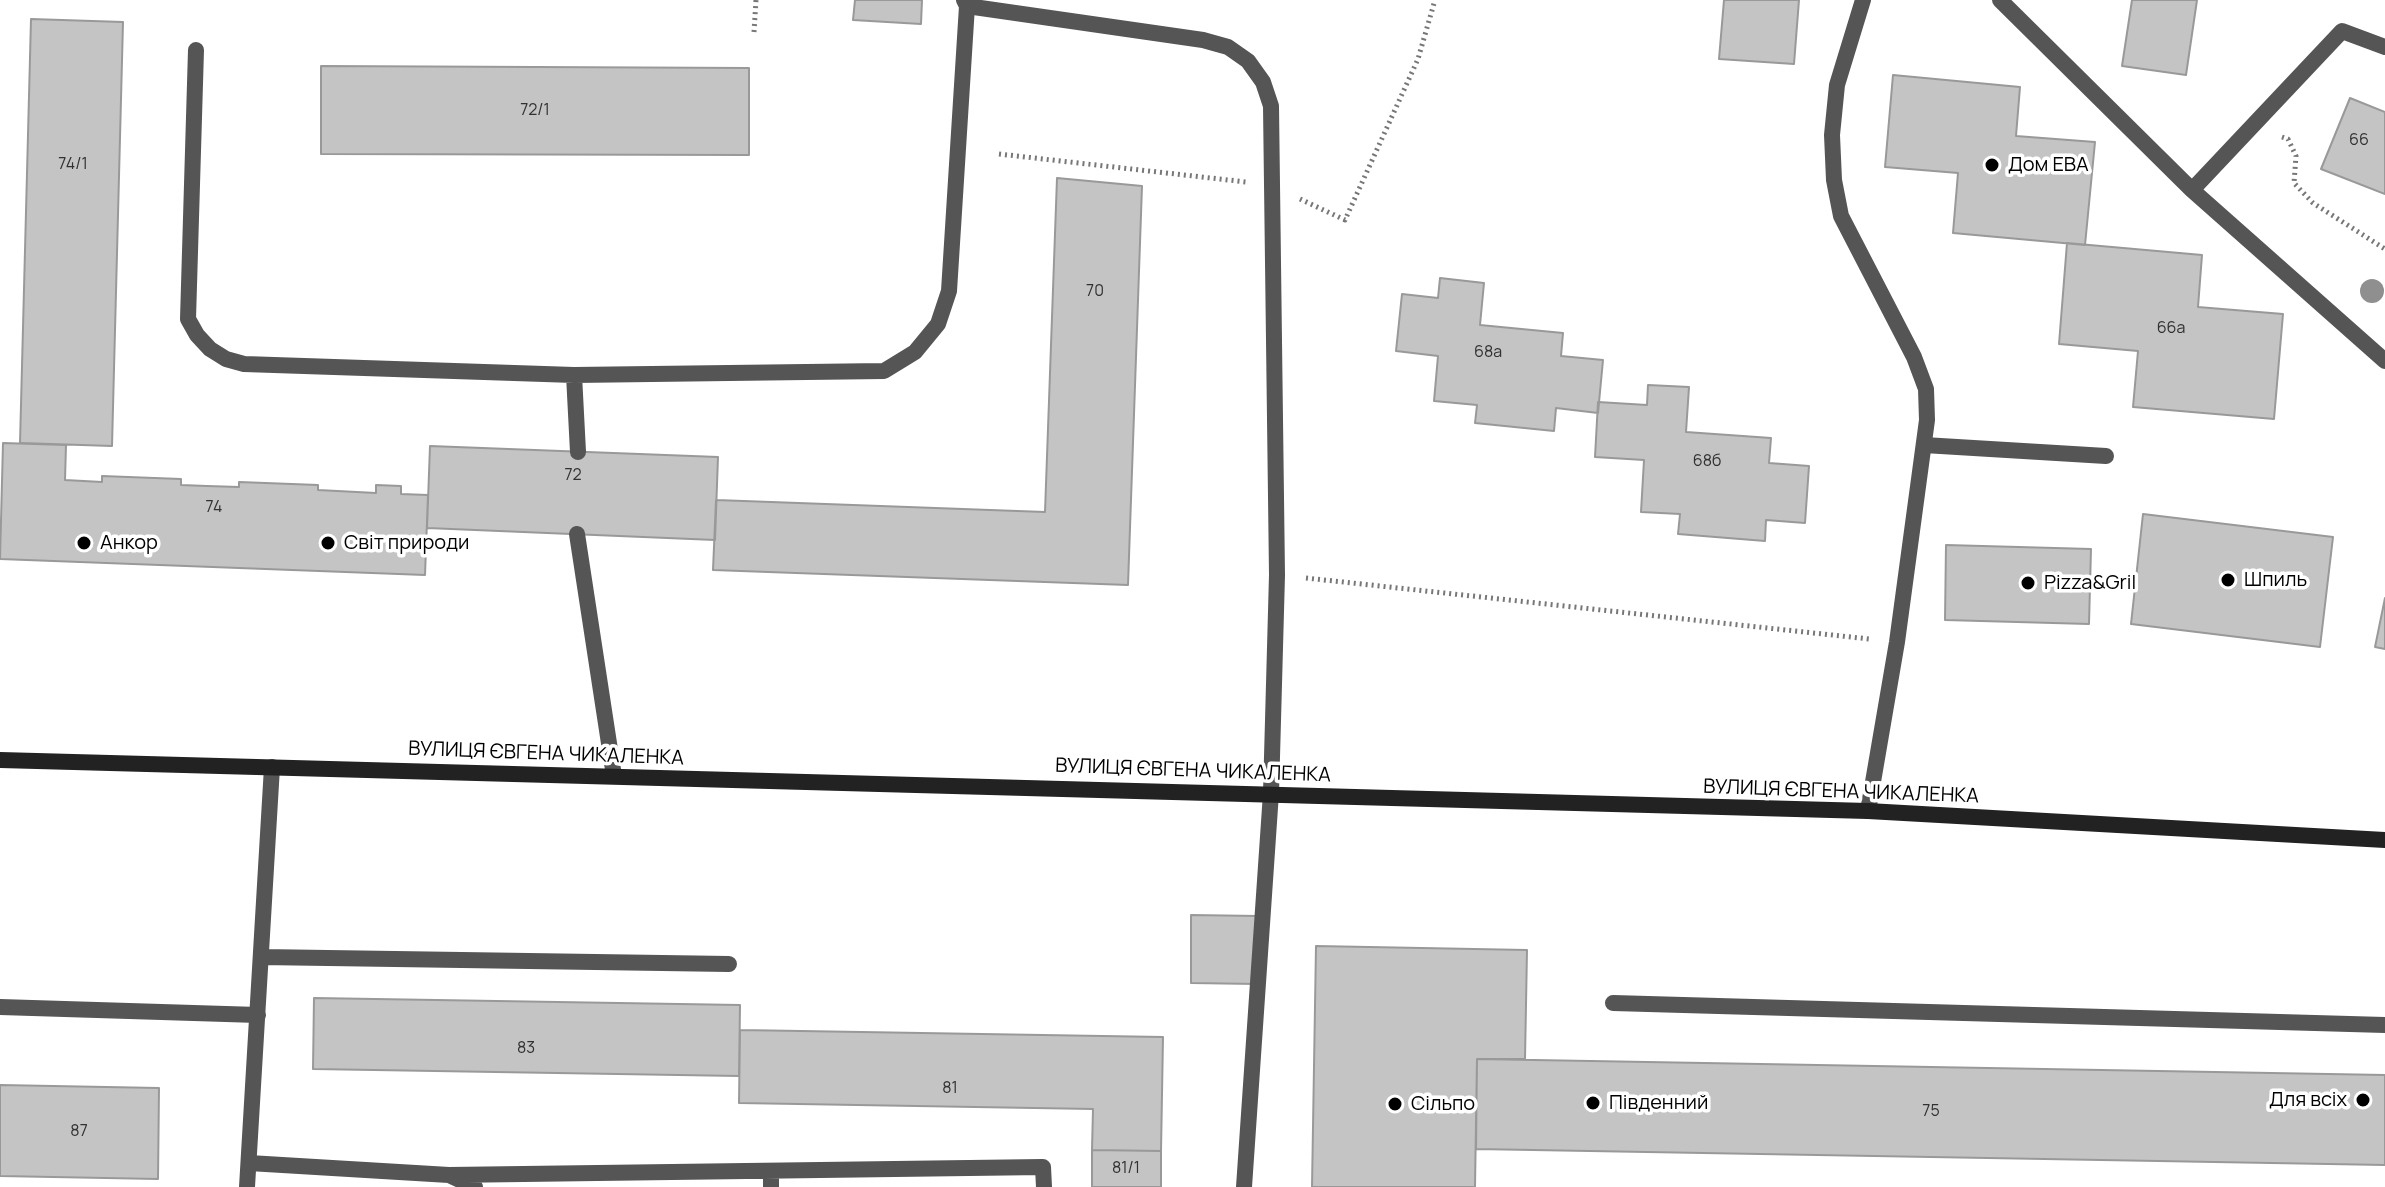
<!DOCTYPE html>
<html>
<head>
<meta charset="utf-8">
<style>
  body { margin:0 }
  canvas { display:block; background:#fff }
</style>
</head>
<body>
<canvas width="2385" height="1187"></canvas>
<script>
const context = document.querySelector('canvas').getContext('2d');
context.lineJoin = 'round';
function paint(path, color) { context.fillStyle = color; context.fill(path, 'evenodd'); }
const poly = rows => new Path2D(rows.map(r => 'M' + r).join(''));
function trace(path, color, width, dash) { context.strokeStyle = color; context.lineWidth = width; context.lineCap = dash ? 'butt' : 'round'; context.setLineDash(dash || []); context.stroke(path); }
function write(font, color, halo, rows, align = 'center') {
  context.font = font + ' Manrope,sans-serif'; context.lineWidth = 7; context.setLineDash([]); context.textBaseline = 'middle'; context.strokeStyle = halo; context.fillStyle = color; for (const [text, x, y, turn = 0] of rows) {
    context.save(); context.translate(x, y); context.rotate((+turn || 0) * Math.PI / 180); context.textAlign = isNaN(turn) ? turn : align; if (halo) context.strokeText(text, 0, 0); context.fillText(text, 0, 0); context.restore();
  }
}
const building = poly([
  [855,0,922,0,921,24,853,20,855,0],
  [1724,0,1799,0,1794,64,1719,59,1724,0],
  [2132,0,2197,0,2186,75,2122,66,2132,0],
  [31,19,123,22,112,446,20,443,31,19],
  [321,66,749,68,749,155,321,154,321,66],
  [1893,75,2020,87,2016,136,2095,142,2085,245,1953,233,1958,173,1885,167,1893,75],
  [2350,98,2385,112,2385,194,2321,169,2350,98],
  [1057,178,1142,186,1128,585,713,570,716,500,1045,512,1057,178],
  [2067,243,2202,255,2198,307,2283,314,2274,419,2133,407,2138,351,2059,344,2067,243],
  [1440,278,1484,283,1480,325,1563,333,1561,356,1603,360,1598,413,1556,408,1554,431,1475,423,1477,405,1434,401,1438,356,1396,351,1402,294,1438,298,1440,278],
  [1648,385,1689,387,1686,432,1771,438,1769,463,1809,466,1805,523,1766,520,1765,541,1678,534,1680,514,1641,512,1644,460,1595,457,1598,402,1647,405,1648,385],
  [3,443,66,445,65,480,102,482,102,476,181,479,181,485,207,486,239,487,239,482,318,485,318,490,376,493,376,485,401,486,401,494,428,495,425,575,0,559,3,443],
  [430,446,718,457,715,540,427,528,430,446],
  [2143,514,2333,537,2320,647,2131,624,2143,514],
  [1946,545,2091,549,2089,624,1945,620,1946,545],
  [2385,598,2385,649,2375,647,2385,598],
  [1191,915,1258,916,1257,984,1191,983,1191,915],
  [1316,946,1527,950,1525,1059,1477,1059,1475,1187,1312,1187,1316,946],
  [314,998,740,1005,739,1076,313,1069,314,998],
  [740,1030,1163,1037,1161,1151,1092,1150,1093,1109,739,1103,740,1030],
  [1477,1059,2385,1075,2385,1165,1476,1149,1477,1059],
  [0,1085,159,1088,158,1179,0,1176,0,1085],
  [1092,1150,1161,1151,1161,1187,1092,1187,1092,1150]
]);
paint(building, '#c4c4c4');
trace(building, '#999', 2);
trace(poly([
  [754,32,756,0],
  [2282,137,2288,139,2296,156,2294,183,2313,203,2385,249],
  [999,154,1246,182],
  [1300,199,1345,220,1418,59,1435,0],
  [1306,578,1869,639]
]), '#777', 5, [2, 4]);
trace(poly([
  [1863,0,1837,85,1832,135,1834,180,1841,216,1914,357,1926,389,1927,420,1897,642,1868,811],
  [2000,0,2192,190,2385,361],
  [967,6,1203,40,1228,47,1248,61,1263,82,1271,106,1277,575,1271,793,1244,1187],
  [196,50,188,319,197,335,210,349,226,359,244,364,574,375,884,371,915,352,938,324,949,291,967,6,964,0],
  [2192,190,2342,31,2385,47],
  [574,375,578,452],
  [1924,445,2106,456],
  [577,534,614,776],
  [261,957,729,964],
  [1613,1003,2385,1025],
  [0,1007,258,1015],
  [249,1163,449,1175,475,1187],
  [771,1171,771,1187],
  [449,1175,1043,1167,1044,1187],
  [247,1187,272,767]
]), '#555', 16);
trace(poly([
  [0,760,1868,811,2385,840]
]), '#222', 16);
context.fillStyle = '#8f8f8f';
for (const [x, y] of [
  [2372,291]
]) { context.beginPath(); context.arc(x, y, 12, 0, 2 * Math.PI); context.fill(); }
for (const [x, y, r, color] of [
  [1992,165,8,"#000"],
  [84,543,8,"#000"],
  [328,543,8,"#000"],
  [2228,580,8,"#000"],
  [2028,583,8,"#000"],
  [2363,1100,8,"#000"],
  [1593,1103,8,"#000"],
  [1395,1104,8,"#000"]
]) { const dot = new Path2D(); dot.arc(x, y, r, 0, 2 * Math.PI); context.fillStyle = color; context.fill(dot); trace(dot, '#fff', 3); }
write('16px', '#313131', null, [
  ["72/1",535,111],
  ["66",2359,141],
  ["74/1",73,165],
  ["70",1095,292],
  ["66а",2171,329],
  ["68а",1488,353],
  ["68б",1707,462],
  ["72",573,476],
  ["74",214,508],
  ["83",526,1049],
  ["81",950,1089],
  ["75",1931,1112],
  ["87",79,1132],
  ["81/1",1126,1169]
]);
write('20px', '#000', '#fff', [
  ["Дом ЕВА",2008,165],
  ["Анкор",100,543],
  ["Світ природи",344,543],
  ["Шпиль",2244,580],
  ["Pizza&Gril",2044,583],
  ["Для всіх",2347,1100,"right"],
  ["Південний",1609,1103],
  ["Сільпо",1411,1104]
], 'left');
write('20px', '#000', '#fff', [
  ["ВУЛИЦЯ ЄВГЕНА ЧИКАЛЕНКА",546,754,2],
  ["ВУЛИЦЯ ЄВГЕНА ЧИКАЛЕНКА",1193,771,2],
  ["ВУЛИЦЯ ЄВГЕНА ЧИКАЛЕНКА",1841,792,2]
]);
</script>
</body>
</html>
